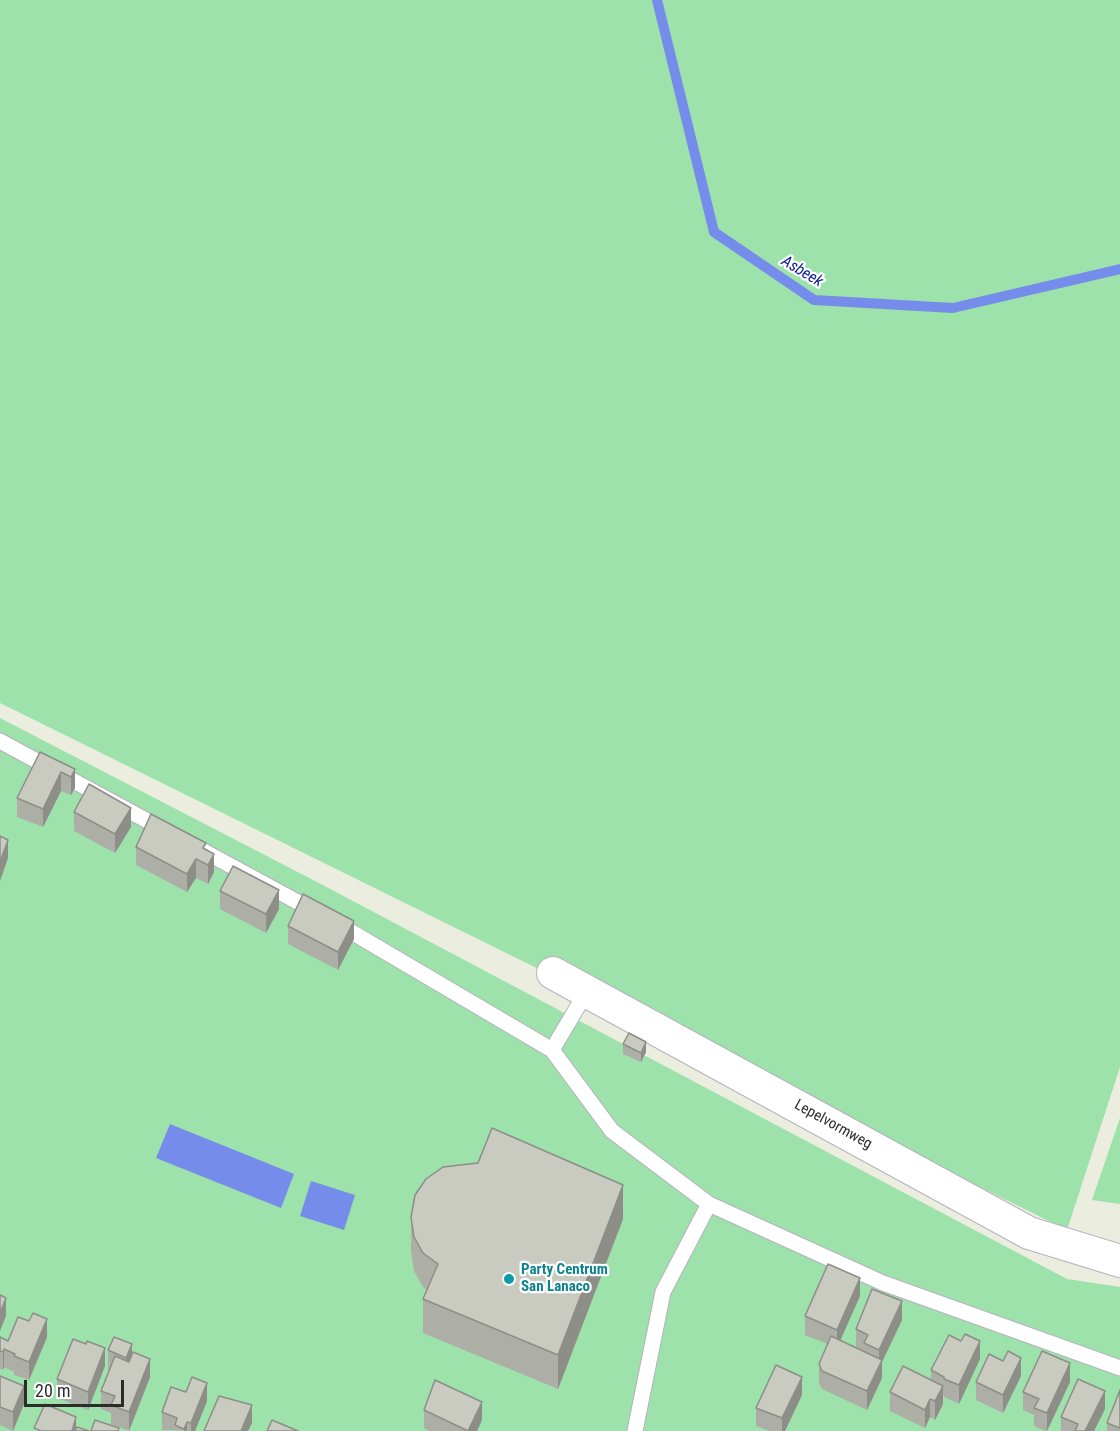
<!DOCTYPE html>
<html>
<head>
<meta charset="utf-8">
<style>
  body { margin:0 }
  #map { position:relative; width:1120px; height:1431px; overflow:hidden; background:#ebeddf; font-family:"Roboto Condensed",sans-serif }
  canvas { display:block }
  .scale { position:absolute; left:24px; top:1380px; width:100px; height:27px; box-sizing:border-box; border:3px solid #2c2c2c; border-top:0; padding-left:8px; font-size:18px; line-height:21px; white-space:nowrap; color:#2c2c2c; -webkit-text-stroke:4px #fff; paint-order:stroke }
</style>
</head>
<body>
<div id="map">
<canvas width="1120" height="1431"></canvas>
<div class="scale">20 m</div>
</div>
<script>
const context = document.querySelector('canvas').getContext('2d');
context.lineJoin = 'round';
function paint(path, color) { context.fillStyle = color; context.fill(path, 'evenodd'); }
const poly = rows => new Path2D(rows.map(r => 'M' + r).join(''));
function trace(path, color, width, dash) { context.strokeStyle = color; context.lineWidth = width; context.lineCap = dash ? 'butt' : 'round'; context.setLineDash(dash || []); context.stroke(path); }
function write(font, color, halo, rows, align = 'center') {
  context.font = font + ' "Roboto Condensed",sans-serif'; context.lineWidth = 4.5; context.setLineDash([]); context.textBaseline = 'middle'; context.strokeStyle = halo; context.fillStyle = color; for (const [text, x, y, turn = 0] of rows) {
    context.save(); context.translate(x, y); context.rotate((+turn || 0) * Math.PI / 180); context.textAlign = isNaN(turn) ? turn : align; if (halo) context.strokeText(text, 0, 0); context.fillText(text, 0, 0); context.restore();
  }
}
paint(poly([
  [0,0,1120,0,1120,1067,1067,1230,0,703],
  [0,718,317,882,1067,1279,1120,1287,1120,1431,0,1431],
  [1120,1118,1120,1204,1092,1200]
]), '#9de1ab');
paint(poly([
  [170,1124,294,1174,281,1208,156,1158],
  [311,1181,355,1195,344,1230,300,1216]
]), '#768ceb');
trace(poly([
  [657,0,714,232,814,300,953,308,1120,269]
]), '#768ceb', 10);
const service = poly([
  [0,741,166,831],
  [198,848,316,912],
  [338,924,552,1050],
  [587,991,552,1050,612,1131,709,1204],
  [635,1431,663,1292,709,1204,883,1283,1120,1368]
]);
const minor = poly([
  [553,973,1029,1233,1120,1261]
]);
trace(service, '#b6b2bf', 17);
trace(minor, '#b6b2bf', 34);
trace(service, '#fff', 15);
trace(minor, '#fff', 32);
paint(poly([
  [40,752,75,769,75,788,71,795,61,791,43,827,17,817,17,798],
  [74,812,131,827,115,853,74,831],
  [136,847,206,849,214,872,208,884,196,878,187,892,136,865],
  [220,891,279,909,266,933,220,909],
  [288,926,354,939,338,970,288,944],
  [623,1044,646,1052,641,1062,623,1054],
  [411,1217,623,1219,558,1389,423,1333,423,1299,427,1290,423,1287,414,1271,411,1251],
  [860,1296,840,1340,856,1347,856,1329,902,1320,882,1362,882,1378,867,1410,822,1389,819,1383,819,1364,828,1344,805,1335,805,1316],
  [0,1337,8,1341,47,1337,29,1380,14,1375,14,1372,4,1367,3,1370,0,1369],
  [108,1350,132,1356,150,1377,129,1431,111,1424,111,1413,101,1409,101,1391,110,1370,108,1369],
  [980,1359,959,1404,944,1397,943,1394,943,1404,935,1420,930,1417,925,1428,890,1411,890,1392,931,1380,931,1370],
  [105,1366,88,1410,57,1398,57,1379],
  [0,1376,24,1404,13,1431,0,1425],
  [1021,1376,1003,1413,976,1400,976,1382],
  [1070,1382,1047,1431,1045,1431,1034,1426,1034,1415,1023,1410,1023,1392],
  [1120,1390,1120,1431,1107,1431,1107,1423],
  [802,1395,785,1431,769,1431,756,1426,756,1408],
  [207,1401,195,1431,162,1430,162,1412],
  [1105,1409,1094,1431,1061,1431,1061,1417],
  [424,1410,482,1420,477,1431,429,1431,424,1428]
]), '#adafa6');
paint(poly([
  [75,769,75,788,71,795,71,777],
  [61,772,61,791,43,827,43,809],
  [131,808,131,827,115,853,115,834],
  [8,840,8,858,0,881,0,862],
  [214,854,214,872,208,884,208,865],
  [196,859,196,878,187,892,187,874],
  [279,890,279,909,266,933,266,914],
  [354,921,354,939,338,970,338,952],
  [646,1042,646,1052,641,1062,641,1053],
  [623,1185,623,1219,558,1389,558,1355],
  [860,1278,860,1296,837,1348,837,1330],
  [6,1298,6,1316,0,1331,0,1313],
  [902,1301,902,1320,882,1362,882,1378,867,1410,867,1391,879,1367,879,1350],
  [47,1319,47,1337,29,1380,29,1362],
  [980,1341,980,1359,959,1404,959,1385],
  [132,1344,132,1363,126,1376,126,1358],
  [105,1348,105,1366,88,1410,88,1392],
  [4,1349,4,1367,3,1370,3,1352],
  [1021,1358,1021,1376,1003,1413,1003,1395],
  [150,1359,150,1377,129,1431,129,1412],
  [1070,1363,1070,1382,1047,1431,1047,1413],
  [802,1377,802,1395,785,1431,782,1431,782,1418],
  [207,1383,207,1401,195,1431,191,1431,191,1423],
  [24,1386,24,1404,13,1431,13,1412],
  [943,1386,943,1404,935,1420,935,1401],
  [1105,1391,1105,1409,1094,1431,1085,1431],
  [930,1399,930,1417,925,1428,925,1410],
  [482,1402,482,1420,477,1431,468,1431],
  [252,1405,252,1423,248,1431,241,1431],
  [76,1417,76,1431,72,1431],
  [187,1422,187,1431,184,1431,184,1429]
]), '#8d8e87');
const building = poly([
  [40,752,75,769,71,777,61,772,43,809,17,798,40,752],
  [89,784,131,808,115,834,74,812,89,784],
  [151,814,206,843,203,848,214,854,208,865,196,859,187,874,136,847,151,814],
  [0,836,8,840,0,862,0,836],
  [233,866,279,890,266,914,220,891,233,866],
  [303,894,354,921,338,952,288,926,303,894],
  [629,1033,646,1042,641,1053,623,1044,629,1033],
  [492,1128,623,1185,558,1355,423,1299,438,1264,423,1253,414,1237,411,1217,415,1195,426,1179,443,1167,478,1163,492,1128],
  [828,1264,860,1278,837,1330,805,1316,828,1264],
  [872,1289,902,1301,879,1350,864,1343,868,1335,856,1329,872,1289],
  [0,1295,6,1298,0,1313,0,1295],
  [33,1313,47,1319,29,1362,14,1356,15,1354,4,1349,3,1352,0,1351,0,1337,8,1341,18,1317,29,1321,33,1313],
  [965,1334,980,1341,959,1385,944,1379,944,1377,931,1370,949,1335,961,1341,965,1334],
  [831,1336,882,1360,867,1391,822,1371,819,1364,831,1336],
  [114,1337,132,1344,126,1358,108,1350,114,1337],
  [73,1339,86,1344,87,1341,105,1348,88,1392,57,1379,73,1339],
  [1008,1351,1021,1358,1003,1395,976,1382,989,1354,1003,1361,1008,1351],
  [1042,1351,1070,1363,1047,1413,1034,1408,1039,1399,1023,1392,1042,1351],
  [133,1352,150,1359,129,1412,111,1405,115,1396,101,1391,115,1356,129,1362,133,1352],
  [776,1365,802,1377,782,1418,756,1408,776,1365],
  [903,1366,943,1386,935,1401,930,1399,925,1410,890,1392,903,1366],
  [0,1376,24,1386,13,1412,0,1407,0,1376],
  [192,1377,207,1383,191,1423,187,1422,184,1429,175,1425,177,1418,162,1412,171,1387,186,1392,192,1377],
  [1078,1379,1105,1391,1085,1431,1075,1431,1078,1424,1061,1417,1078,1379],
  [435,1380,482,1402,468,1431,424,1410,435,1380],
  [1120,1390,1120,1428,1107,1423,1120,1390],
  [219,1396,252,1405,241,1431,204,1431,219,1396],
  [45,1404,76,1417,72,1431,41,1431,34,1428,45,1404],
  [95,1420,119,1428,118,1431,91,1431,95,1420],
  [272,1420,298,1431,267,1431,272,1420],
  [77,1427,89,1431,75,1431,77,1427]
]);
paint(building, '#c9cbc1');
trace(building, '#8d8e87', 1.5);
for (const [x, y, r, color] of [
  [509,1279,6,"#0f9aa8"]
]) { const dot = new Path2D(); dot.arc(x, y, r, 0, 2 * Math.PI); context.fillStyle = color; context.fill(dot); trace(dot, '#fff', 2); }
write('15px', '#2c2c2c', '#fff', [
  ["Lepelvormweg",833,1125,29]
]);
write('bold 15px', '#0d838f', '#fff', [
  ["Party Centrum",521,1270],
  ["San Lanaco",521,1287]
], 'left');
write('italic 16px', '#122199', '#fff', [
  ["Asbeek",802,272,31]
]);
</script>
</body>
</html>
